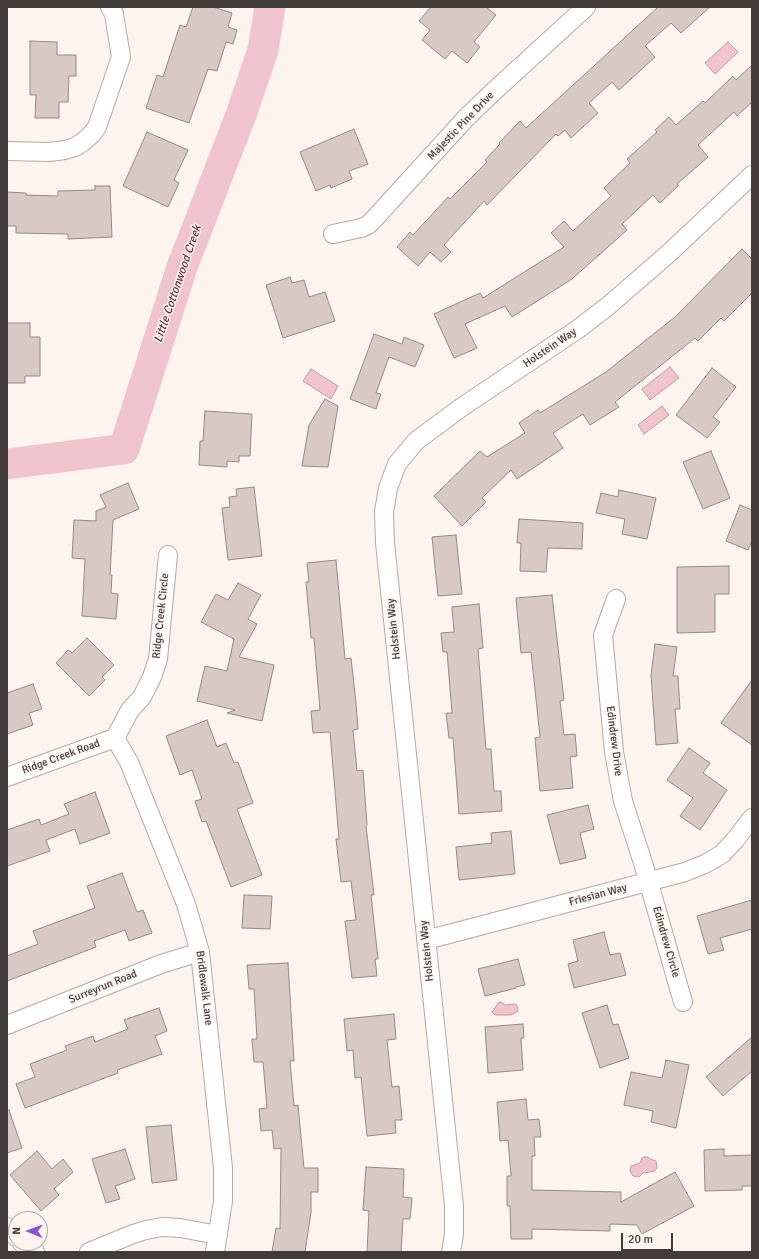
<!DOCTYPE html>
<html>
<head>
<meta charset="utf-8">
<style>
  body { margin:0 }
  #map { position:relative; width:759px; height:1259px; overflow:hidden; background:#fdf4f0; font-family:Signika,sans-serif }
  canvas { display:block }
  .frame { position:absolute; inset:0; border:8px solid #413b39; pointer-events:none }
  .north { position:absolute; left:8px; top:1211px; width:40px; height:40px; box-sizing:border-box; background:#fdf4f0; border:1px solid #b2aaa7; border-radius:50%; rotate:271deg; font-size:11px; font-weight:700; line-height:16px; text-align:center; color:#413b39 }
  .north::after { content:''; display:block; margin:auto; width:14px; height:18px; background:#8857cf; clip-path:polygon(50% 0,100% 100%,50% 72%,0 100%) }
  .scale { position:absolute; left:621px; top:1233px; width:52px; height:18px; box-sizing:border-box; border:2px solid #413b39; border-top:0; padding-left:5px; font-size:12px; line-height:14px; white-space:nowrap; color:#413b39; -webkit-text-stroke:3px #fdf4f0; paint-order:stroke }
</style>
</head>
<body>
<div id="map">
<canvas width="759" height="1259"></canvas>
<div class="frame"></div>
<div class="north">N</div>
<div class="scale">20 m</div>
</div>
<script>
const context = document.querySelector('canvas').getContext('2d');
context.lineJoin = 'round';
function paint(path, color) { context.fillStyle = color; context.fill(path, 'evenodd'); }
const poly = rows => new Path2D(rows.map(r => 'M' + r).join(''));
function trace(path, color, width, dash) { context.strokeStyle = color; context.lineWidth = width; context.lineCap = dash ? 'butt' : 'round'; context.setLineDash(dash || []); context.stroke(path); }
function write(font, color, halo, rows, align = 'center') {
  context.font = font + ' Signika,sans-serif'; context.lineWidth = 3; context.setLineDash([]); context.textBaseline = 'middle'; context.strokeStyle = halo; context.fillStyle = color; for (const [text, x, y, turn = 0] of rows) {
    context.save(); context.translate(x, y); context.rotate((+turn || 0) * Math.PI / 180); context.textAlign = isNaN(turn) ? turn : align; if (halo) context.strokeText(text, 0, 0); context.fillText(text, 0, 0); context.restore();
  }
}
const water = poly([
  [728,42,738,52,715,74,705,63,728,42],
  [670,367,679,378,650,400,642,389,670,367],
  [311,369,338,386,331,399,303,381,311,369],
  [662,406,669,415,644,434,638,425,662,406],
  [500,1002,506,1005,516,1004,518,1009,517,1012,511,1015,495,1015,492,1012,493,1011,498,1003,500,1002],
  [644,1157,648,1157,650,1159,656,1161,657,1168,655,1171,643,1173,639,1177,633,1176,630,1171,631,1166,640,1163,642,1158,644,1157]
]);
paint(water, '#f0c4ce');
trace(water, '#bc9ba1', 1);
trace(poly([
  [7,464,124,449,182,267,241,115,263,50,270,7]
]), '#f0c4ce', 31);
const building = poly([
  [193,7,213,7,232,13,228,27,237,30,233,44,226,42,217,71,208,69,189,123,146,108,157,75,163,77,180,25,186,27,193,7],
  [431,7,486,7,496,15,474,42,480,47,467,63,452,51,445,59,422,40,430,30,419,21,431,7],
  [658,7,710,7,681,33,671,23,645,46,655,57,619,90,612,82,589,103,598,113,571,138,565,130,558,136,556,134,487,205,484,201,444,245,451,252,441,262,430,252,418,266,397,247,410,232,413,235,448,197,450,199,487,162,485,160,500,144,499,143,520,121,526,128,596,64,658,7],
  [30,41,57,42,57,55,76,55,76,76,69,76,68,102,59,102,59,118,35,118,36,95,30,95,30,41],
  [752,65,752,102,737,116,734,112,698,145,708,157,677,184,678,186,660,203,653,195,622,224,627,230,572,279,512,317,505,306,465,324,477,348,454,358,434,314,480,293,483,298,564,247,551,233,564,221,573,231,611,196,604,188,630,163,627,159,657,132,655,130,669,117,676,125,703,101,705,103,733,76,736,80,752,65],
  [354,129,368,164,349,171,352,179,331,188,330,185,316,191,300,152,354,129],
  [147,132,188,150,174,180,179,183,168,207,123,186,147,132],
  [95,186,110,186,112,237,68,239,68,234,16,233,16,226,7,226,7,192,26,193,26,195,58,196,58,191,95,190,95,186],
  [742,249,752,259,752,293,724,321,721,318,698,341,695,338,615,402,619,407,590,425,583,414,553,433,563,448,517,479,511,470,482,498,486,502,462,526,434,496,480,451,487,457,525,433,519,423,538,410,540,413,606,372,675,317,742,249],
  [290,277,292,283,304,280,309,297,325,292,335,321,283,338,266,285,290,277],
  [7,323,30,323,30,337,40,337,40,376,25,376,25,383,7,383,7,323],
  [374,334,402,344,404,337,424,345,415,367,389,357,376,393,381,394,376,409,350,399,374,334],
  [712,368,736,387,713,417,720,422,707,438,676,415,712,368],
  [325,399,338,406,328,467,302,466,309,425,325,399],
  [205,411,252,414,250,456,239,456,239,462,227,461,227,467,199,465,200,441,203,441,205,411],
  [711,451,730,498,703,509,683,462,711,451],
  [128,483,139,509,113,520,110,575,112,575,111,593,118,594,116,619,82,616,85,559,72,558,74,520,96,521,96,511,106,507,100,495,128,483],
  [254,487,262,556,228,560,222,508,230,507,229,497,237,496,236,489,254,487],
  [619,490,656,498,647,539,622,534,625,519,596,513,601,493,618,497,619,490],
  [740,505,752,510,752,541,748,550,726,541,740,505],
  [519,519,583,523,582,549,548,548,546,572,520,571,521,543,517,543,519,519],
  [456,535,462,594,438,596,432,537,456,535],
  [336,560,345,659,351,658,356,703,358,729,353,730,357,771,363,770,367,825,366,826,374,895,371,895,378,959,375,959,377,976,352,978,345,921,356,920,351,881,341,882,336,839,339,839,330,732,313,733,311,711,320,710,314,638,311,638,306,582,309,582,307,563,336,560],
  [729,566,729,594,715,594,715,632,677,633,677,567,729,566],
  [238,583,261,595,248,619,257,624,239,657,274,665,262,721,227,713,235,710,197,701,205,666,227,671,234,639,201,622,216,594,228,600,238,583],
  [552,595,564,700,560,701,564,735,575,734,577,756,570,757,573,788,540,791,535,738,540,737,531,652,521,653,516,598,552,595],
  [479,604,483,648,478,649,486,749,491,749,494,791,501,791,502,811,459,814,453,738,449,738,446,713,452,713,447,652,443,652,441,633,454,632,452,607,479,604],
  [87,638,114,665,102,677,105,680,89,696,56,663,68,650,72,653,87,638],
  [655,644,677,647,673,676,678,676,680,709,675,709,678,743,656,745,651,675,655,644],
  [752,680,752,745,721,723,752,680],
  [33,684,42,709,29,713,33,725,7,734,7,693,33,684],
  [207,720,217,747,226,743,234,763,238,762,253,803,237,809,262,875,231,887,206,821,202,822,195,801,202,799,192,770,180,775,166,736,207,720],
  [689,748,710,763,703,773,727,790,700,830,680,816,693,798,667,780,689,748],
  [95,792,110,833,80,844,75,829,46,840,50,851,7,866,7,830,39,819,41,825,69,814,64,804,95,792],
  [588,805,594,829,580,833,586,858,560,864,547,815,588,805],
  [511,831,515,874,459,880,456,847,492,843,491,833,511,831],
  [122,873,137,912,143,910,152,933,129,941,125,930,94,941,96,947,7,981,7,956,38,944,33,931,95,908,87,886,122,873],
  [244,895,272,896,270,929,242,928,244,895],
  [752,900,752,929,720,938,724,950,708,954,697,916,752,900],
  [604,932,610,955,620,953,626,975,574,988,568,964,578,961,573,940,604,932],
  [518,959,525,985,516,987,516,988,485,996,478,969,518,959],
  [288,963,294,1061,290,1061,294,1106,298,1105,304,1168,318,1168,318,1192,311,1192,311,1212,305,1252,272,1252,276,1228,280,1229,281,1148,274,1149,272,1130,261,1131,259,1109,267,1108,263,1062,254,1062,252,1039,257,1039,254,989,249,989,247,965,288,963],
  [607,1005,613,1025,618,1024,629,1058,600,1068,582,1013,607,1005],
  [159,1008,167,1031,155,1036,162,1054,117,1070,118,1073,25,1108,16,1084,35,1077,30,1064,67,1050,65,1046,93,1036,95,1042,128,1029,124,1020,159,1008],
  [394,1014,396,1039,387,1040,392,1087,399,1086,402,1120,395,1120,396,1133,367,1136,361,1077,355,1078,353,1050,347,1051,344,1019,394,1014],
  [523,1024,524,1038,521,1038,523,1070,488,1073,485,1027,523,1024],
  [752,1037,752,1071,723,1096,706,1077,752,1037],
  [666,1060,689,1065,676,1128,651,1122,653,1111,624,1105,631,1072,662,1078,666,1060],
  [526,1099,528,1120,539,1119,541,1137,534,1137,535,1156,532,1156,532,1190,621,1192,621,1202,675,1172,694,1206,642,1234,637,1225,610,1224,610,1231,532,1229,532,1239,511,1239,510,1206,507,1206,507,1176,511,1176,508,1140,500,1141,497,1102,526,1099],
  [9,1110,22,1148,7,1153,7,1111,9,1110],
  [171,1125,177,1180,152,1183,146,1127,171,1125],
  [125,1149,135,1179,115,1186,120,1199,106,1203,92,1159,125,1149],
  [724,1149,724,1156,752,1155,752,1186,742,1186,742,1190,705,1191,704,1150,724,1149],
  [37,1151,52,1169,63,1159,73,1172,54,1189,59,1195,41,1211,10,1175,37,1151],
  [366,1167,404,1169,403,1197,412,1198,410,1219,403,1219,401,1252,367,1252,369,1211,363,1210,366,1167]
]);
paint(building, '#d8c8c6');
trace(building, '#968886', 1);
const minor = poly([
  [7,151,49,152,65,150,75,147,83,142,91,135,97,127,121,57,114,14,110,7],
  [333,234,361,228,368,225,375,218,466,118,492,93,586,7],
  [616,599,603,635,614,752,623,801,644,866,683,1002],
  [115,738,129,762,186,904,200,952,223,1168,223,1201,215,1252],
  [115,738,130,710,142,697,152,677,158,659,168,555],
  [7,777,115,738],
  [426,940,685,872,705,864,722,854,735,840,752,818],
  [7,1025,161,964,200,952],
  [7,1227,16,1237],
  [22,1243,35,1252],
  [89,1252,133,1234,146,1230,162,1227,180,1228,218,1235],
  [451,1252,454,1234,454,1206,385,543,384,512,388,488,397,464,416,441,462,407,578,329,608,306,668,254,752,175]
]);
trace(minor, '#b5a8a2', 20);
trace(minor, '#fff', 18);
write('11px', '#413b39', '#fdf4f0', [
  ["Majestic Pine Drive",461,126,-46],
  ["Holstein Way",550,348,-34],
  ["Ridge Creek Circle",161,616,-84],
  ["Holstein Way",394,629,-96],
  ["Edindrew Drive",614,741,83],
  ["Ridge Creek Road",61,757,-20],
  ["Friesian Way",598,895,-15],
  ["Edindrew Circle",666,942,74],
  ["Holstein Way",427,951,-96],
  ["Surreyrun Road",103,987,-22],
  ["Bridlewalk Lane",204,988,83]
]);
write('italic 12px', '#632c3d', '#fdf4f0', [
  ["Little Cottonwood Creek",178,284,-71]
]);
</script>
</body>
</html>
